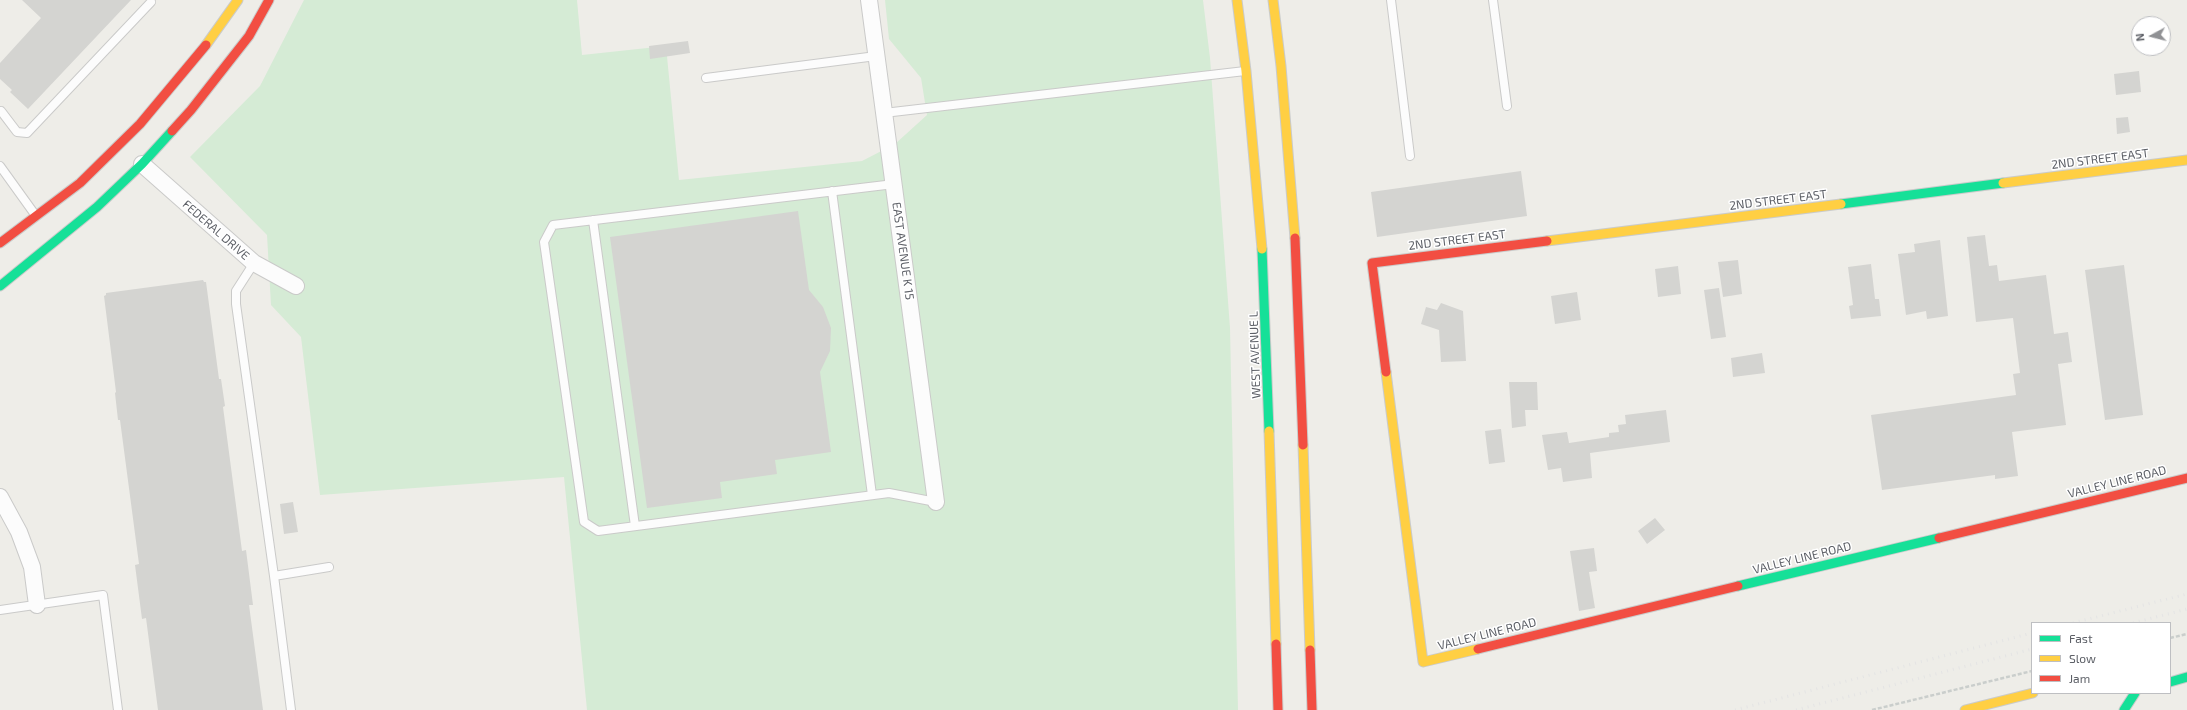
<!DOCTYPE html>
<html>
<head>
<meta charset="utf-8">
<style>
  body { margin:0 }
  #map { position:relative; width:2187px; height:710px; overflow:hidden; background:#eeede8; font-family:"Exo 2",sans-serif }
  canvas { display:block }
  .legend { position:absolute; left:2031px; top:622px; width:140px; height:72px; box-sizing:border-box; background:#fff; border:1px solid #bebfc2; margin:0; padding:5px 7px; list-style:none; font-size:12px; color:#5d6067 }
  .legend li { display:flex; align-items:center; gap:8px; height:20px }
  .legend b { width:20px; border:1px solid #bebfc2 }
  .north { position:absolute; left:2131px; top:16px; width:40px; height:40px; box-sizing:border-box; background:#fff; border:1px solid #bebfc2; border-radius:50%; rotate:263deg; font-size:11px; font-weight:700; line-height:16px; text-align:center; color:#5d6067 }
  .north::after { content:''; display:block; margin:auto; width:14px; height:18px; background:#909194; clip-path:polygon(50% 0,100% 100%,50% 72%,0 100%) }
</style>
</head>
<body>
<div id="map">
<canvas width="2187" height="710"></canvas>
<ul class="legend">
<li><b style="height:5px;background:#16e098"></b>Fast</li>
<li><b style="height:5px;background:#ffcf43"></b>Slow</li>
<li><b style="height:5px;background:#f24e42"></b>Jam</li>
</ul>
<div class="north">N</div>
</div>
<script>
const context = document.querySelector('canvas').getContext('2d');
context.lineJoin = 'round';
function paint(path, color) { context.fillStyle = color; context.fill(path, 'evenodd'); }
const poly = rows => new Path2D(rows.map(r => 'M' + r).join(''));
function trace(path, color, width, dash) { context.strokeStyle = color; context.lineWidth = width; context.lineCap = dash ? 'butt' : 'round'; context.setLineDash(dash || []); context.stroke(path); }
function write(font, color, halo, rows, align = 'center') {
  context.font = font + ' "Exo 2",sans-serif'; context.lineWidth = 3; context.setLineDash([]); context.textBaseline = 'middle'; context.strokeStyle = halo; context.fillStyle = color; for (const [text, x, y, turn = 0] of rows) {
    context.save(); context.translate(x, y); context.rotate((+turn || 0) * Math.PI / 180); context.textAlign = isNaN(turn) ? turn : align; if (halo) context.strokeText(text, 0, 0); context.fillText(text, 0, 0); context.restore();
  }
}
paint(poly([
  [304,0,577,0,582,55,666,46,679,180,862,161,895,144,927,115,921,78,889,39,885,0,1203,0,1210,58,1230,328,1238,710,587,710,564,477,320,495,301,337,271,305,267,235,190,157,260,86]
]), '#d5ebd5');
paint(poly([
  [22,0,131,0,28,109,10,92,12,90,0,79,0,63,41,18],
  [688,41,690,53,650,59,649,46],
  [2139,71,2141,92,2116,95,2114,74],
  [2128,117,2130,132,2117,134,2116,118],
  [1521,171,1527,216,1377,237,1371,192],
  [798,211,809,290,823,307,831,328,830,351,820,372,831,452,775,460,777,474,720,482,722,498,647,508,610,237],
  [1985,235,1989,266,1997,265,1999,281,2046,275,2054,334,2068,332,2072,362,2058,364,2066,425,2012,432,2018,476,1995,479,1995,475,1882,490,1871,415,2016,395,2013,374,2020,373,2013,318,1976,322,1967,237],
  [1940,240,1948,316,1927,319,1926,311,1906,315,1898,254,1915,252,1914,244],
  [1738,260,1742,294,1723,297,1718,262],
  [1871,264,1875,299,1879,299,1881,316,1851,319,1849,306,1853,305,1848,267],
  [2124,265,2143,415,2105,420,2085,270],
  [1678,266,1681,294,1658,297,1655,269],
  [203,280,204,282,206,282,219,379,221,379,225,406,223,407,242,551,246,550,253,605,249,605,263,710,158,710,146,618,142,619,135,565,139,564,120,420,118,420,115,393,116,392,104,296,106,295,106,293],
  [1719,288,1726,337,1711,339,1704,290],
  [1577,292,1581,320,1555,324,1551,296],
  [1441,303,1463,311,1466,361,1441,362,1439,330,1421,324,1426,307,1437,310],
  [1762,353,1765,373,1733,377,1731,358],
  [1509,382,1537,382,1538,410,1525,410,1526,426,1512,428],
  [1666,410,1670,442,1590,453,1592,478,1563,482,1561,468,1548,470,1542,435,1567,432,1569,443,1609,437,1609,433,1619,432,1618,425,1626,424,1625,415],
  [1501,429,1505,462,1489,464,1485,431],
  [293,502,298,532,284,534,280,504],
  [1655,518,1665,530,1647,544,1638,531],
  [1594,548,1597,571,1589,572,1595,608,1579,611,1570,551]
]), '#d4d4d1');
const lane = poly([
  [1391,0,1410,156],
  [1493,0,1507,106],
  [706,78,876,56],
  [1,111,17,132,27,133,151,2],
  [884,113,1245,71],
  [0,166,36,216],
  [894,184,553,225,544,242,584,522,598,531,889,493,936,502],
  [832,191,872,495],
  [593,220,635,526],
  [254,263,236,291,236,304,274,576,329,567],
  [274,576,291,710],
  [0,610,103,595,118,710]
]);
const street = poly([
  [869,0,936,502],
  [142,164,254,263,296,286],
  [0,497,19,532,32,567,37,605]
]);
const fast = poly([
  [1841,204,2003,183],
  [1262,249,1269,431],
  [0,286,97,207,142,164,172,131],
  [1738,586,1939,538],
  [2170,682,2187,677],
  [2124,710,2135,693]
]);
const slow = poly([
  [1237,0,1246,71,1262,249],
  [1273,0,1281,66,1295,238],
  [206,45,238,0],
  [2003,183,2187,160],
  [1547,241,1841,204],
  [1386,372,1423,662,1478,649],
  [1269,431,1276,644],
  [1303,445,1310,650],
  [1965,710,2033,693]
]);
const jam = poly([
  [172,131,191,110,249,36,269,0],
  [1295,238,1303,445],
  [0,243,80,183,140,124,206,45],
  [1386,372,1372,263,1547,241],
  [1939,538,2187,478],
  [1276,644,1278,710],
  [1478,649,1738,586],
  [1310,650,1312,710]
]);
trace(lane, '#cacac9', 10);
trace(street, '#cacac9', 18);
trace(fast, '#cacbca', 11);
trace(slow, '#cacbca', 11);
trace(jam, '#cacbca', 11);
trace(poly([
  [2170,638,2187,634],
  [1872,710,2032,671]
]), '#cacecc', 2.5, [4, 2]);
trace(lane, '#fcfcfc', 8);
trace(street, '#fcfcfc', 16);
trace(fast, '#16e098', 9);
trace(slow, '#ffcf43', 9);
trace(jam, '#f24e42', 9);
trace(poly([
  [2073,623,2187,594],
  [2133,623,2187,609],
  [1735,710,2032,633],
  [1796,710,2032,649]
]), '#e4e4e4', 3, [1, 5]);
write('12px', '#5d6067', '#fff', [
  ["2ND STREET EAST",2100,159,-7],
  ["2ND STREET EAST",1778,200,-7],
  ["FEDERAL DRIVE",216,230,41],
  ["2ND STREET EAST",1457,240,-7],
  ["EAST AVENUE K 15",903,251,82],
  ["WEST AVENUE L",1255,355,-92],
  ["VALLEY LINE ROAD",2117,482,-14],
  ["VALLEY LINE ROAD",1802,558,-14],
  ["VALLEY LINE ROAD",1487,634,-14]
]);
</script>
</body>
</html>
